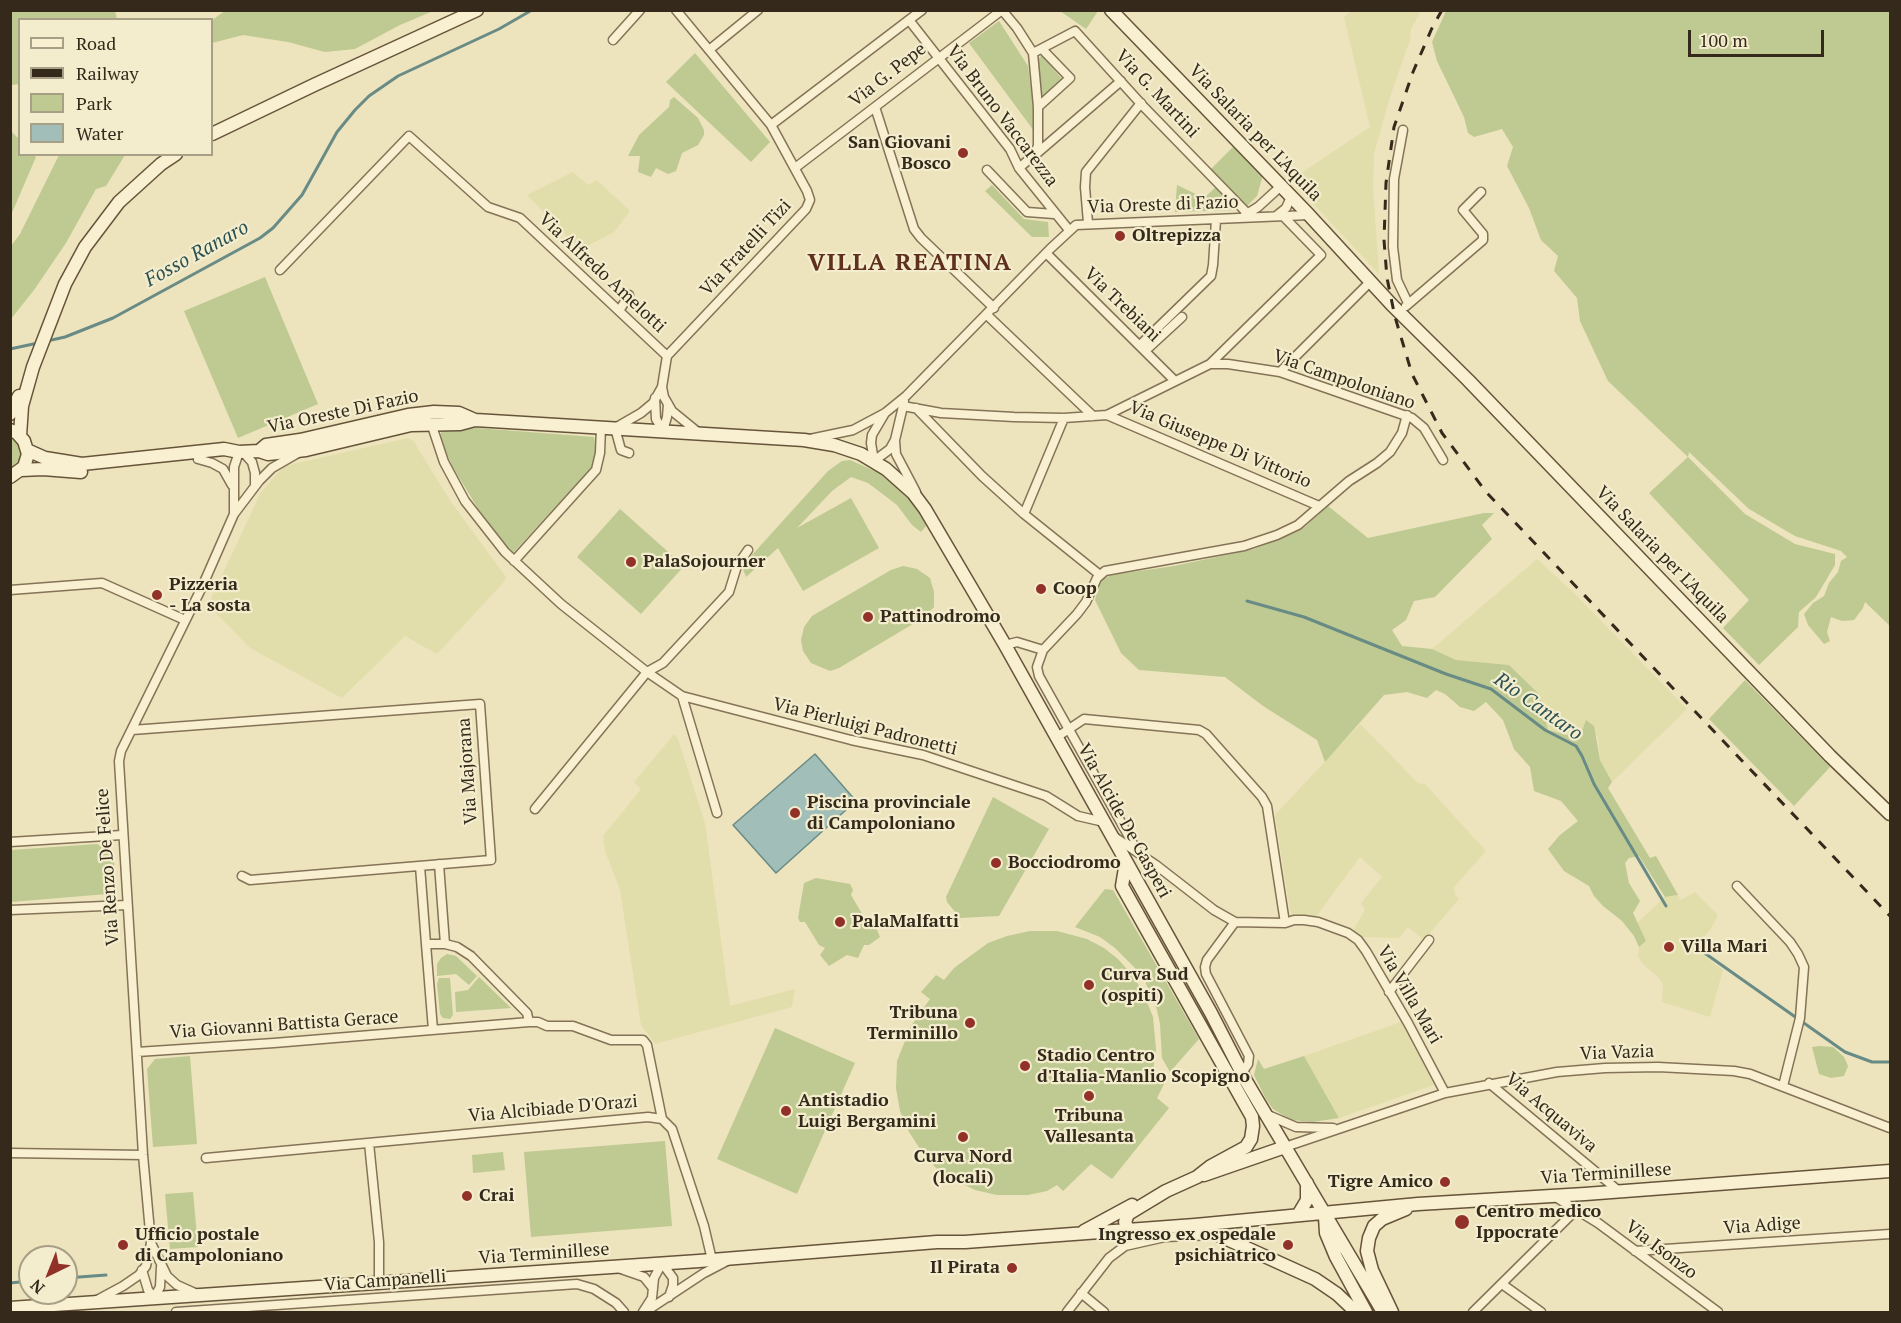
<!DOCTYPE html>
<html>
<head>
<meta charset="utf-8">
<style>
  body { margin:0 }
  #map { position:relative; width:1901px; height:1323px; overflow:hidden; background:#ede3bd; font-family:"PT Serif",serif }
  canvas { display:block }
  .frame { position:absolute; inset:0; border:12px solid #34291b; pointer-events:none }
  .legend { position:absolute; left:18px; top:18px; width:195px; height:138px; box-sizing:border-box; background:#f4edcd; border:2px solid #a79f86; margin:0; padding:8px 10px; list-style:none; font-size:18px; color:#34291b }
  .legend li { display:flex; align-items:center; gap:12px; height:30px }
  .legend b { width:30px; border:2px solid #a79f86 }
  .north { position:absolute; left:18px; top:1245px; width:60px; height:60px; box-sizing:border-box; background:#f4edcd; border:2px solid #a79f86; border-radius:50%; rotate:223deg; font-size:16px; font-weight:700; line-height:24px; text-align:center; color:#34291b }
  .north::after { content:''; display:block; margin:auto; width:21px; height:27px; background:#923128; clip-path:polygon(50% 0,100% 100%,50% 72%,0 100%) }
  .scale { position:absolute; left:1688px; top:30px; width:136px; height:27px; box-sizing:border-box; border:3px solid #34291b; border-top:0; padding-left:8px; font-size:18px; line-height:21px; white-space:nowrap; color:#34291b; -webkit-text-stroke:4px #f4edcd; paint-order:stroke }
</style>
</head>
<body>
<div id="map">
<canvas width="1901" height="1323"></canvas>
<div class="frame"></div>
<ul class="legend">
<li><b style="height:8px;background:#f8f0d0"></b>Road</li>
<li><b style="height:8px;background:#34291b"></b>Railway</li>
<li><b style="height:16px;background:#beca92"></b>Park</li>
<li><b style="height:16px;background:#a1beb8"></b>Water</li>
</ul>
<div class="north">N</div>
<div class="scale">100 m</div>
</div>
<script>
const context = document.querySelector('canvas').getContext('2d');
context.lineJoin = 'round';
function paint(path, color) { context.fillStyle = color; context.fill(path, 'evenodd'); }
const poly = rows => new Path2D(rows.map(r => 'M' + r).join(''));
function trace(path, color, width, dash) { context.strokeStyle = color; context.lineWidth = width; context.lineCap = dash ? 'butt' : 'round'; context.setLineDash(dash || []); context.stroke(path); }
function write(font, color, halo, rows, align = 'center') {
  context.font = font + ' "PT Serif",serif'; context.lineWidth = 4.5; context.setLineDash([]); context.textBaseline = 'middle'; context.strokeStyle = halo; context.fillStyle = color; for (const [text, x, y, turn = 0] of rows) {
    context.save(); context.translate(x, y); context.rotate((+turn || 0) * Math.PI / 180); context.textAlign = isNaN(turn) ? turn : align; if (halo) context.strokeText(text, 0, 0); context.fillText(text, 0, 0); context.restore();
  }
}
paint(poly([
  [1351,11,1421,11,1411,29,1410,40,1390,97,1374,154,1373,188,1379,274,1291,180,1370,127,1344,17],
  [573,172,588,185,597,180,630,211,614,232,580,250,527,195],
  [408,438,414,442,451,502,506,577,504,582,437,654,405,636,342,698,250,648,208,605,261,492,284,466],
  [1537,559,1575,594,1687,709,1612,782,1600,760,1598,737,1581,734,1575,737,1548,730,1539,694,1509,665,1455,660,1432,649],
  [1360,724,1418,783,1425,784,1486,851,1454,887,1455,895,1459,899,1424,940,1408,927,1399,938,1361,937,1353,930,1365,910,1361,903,1382,877,1360,857,1315,918,1293,916,1290,911,1275,815],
  [674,734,678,739,705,823,730,1006,795,989,792,1007,655,1044,641,1025,620,890,605,851,603,836,641,789,634,782],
  [1695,892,1718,915,1711,929,1694,948,1723,970,1710,1017,1662,1002,1663,985,1658,977,1642,963,1638,956,1639,947,1646,941,1637,923,1665,897,1678,895,1681,900],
  [1401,1022,1434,1085,1339,1118,1304,1056]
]), '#e2deab');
paint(poly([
  [10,11,115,11,117,19,20,20,19,84,12,85,10,84],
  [225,11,225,10,433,11,400,25,355,49,325,52,288,42,243,35,212,43,212,20],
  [1098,11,1086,29,1060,11,1098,10],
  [1446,11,1890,11,1890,626,1865,602,1863,608,1854,620,1842,621,1831,617,1827,632,1830,641,1824,644,1808,625,1804,614,1813,603,1824,596,1829,583,1838,572,1841,561,1847,557,1841,551,1795,536,1749,509,1689,452,1688,457,1745,514,1795,544,1835,554,1835,565,1816,597,1799,612,1798,627,1759,665,1723,628,1749,600,1649,493,1688,457,1608,381,1580,321,1577,298,1554,271,1558,256,1541,240,1529,208,1507,166,1513,147,1502,129,1474,137,1468,133,1464,117,1437,61,1432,42],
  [999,21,1028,66,1036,127,1034,131,969,43],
  [695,53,770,142,751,162,666,82],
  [1042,55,1062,79,1042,98,1038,59],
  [674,97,698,118,704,130,704,135,698,145,682,153,676,171,668,174,656,168,651,177,638,172,640,156,628,156,639,135,669,107,670,100],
  [10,130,19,139,20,154,33,155,36,157,11,215],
  [1235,145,1263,175,1257,196,1246,207,1210,170],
  [59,155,125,155,106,186,96,189,66,243,34,290,11,319,11,246,20,234],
  [992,185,1024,219,1048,222,1049,237,1032,237,985,191],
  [1177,185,1204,198,1216,187,1231,202,1235,210,1175,212],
  [265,277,318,404,238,438,184,311],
  [477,428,594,437,596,450,592,467,513,553,507,548,482,515,452,466,440,437,442,430],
  [10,436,17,440,22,451,20,463,10,471],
  [850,460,886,476,916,506,924,519,926,526,921,532,912,525,897,505,880,492,868,483,851,477,832,491,797,528,851,498,879,548,803,591,778,548,746,577,742,566,828,471,842,461],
  [1328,506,1368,538,1484,513,1494,513,1482,525,1492,539,1435,597,1414,601,1406,620,1392,630,1402,646,1432,649,1456,660,1509,665,1539,694,1548,730,1575,737,1581,734,1586,720,1594,726,1600,760,1612,782,1608,788,1650,858,1656,856,1678,895,1665,897,1639,856,1629,858,1625,863,1629,883,1640,901,1633,913,1646,941,1639,947,1634,936,1622,921,1603,906,1594,896,1589,886,1564,871,1548,849,1560,835,1578,821,1561,801,1534,791,1530,767,1514,749,1503,720,1486,702,1474,711,1460,707,1445,694,1436,690,1427,698,1407,692,1384,695,1325,762,1317,740,1263,706,1225,677,1139,670,1121,653,1095,600,1099,584,1103,579,1112,575,1174,566,1254,549,1282,538,1305,527],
  [620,509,684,566,641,614,577,557],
  [903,566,917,569,930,578,934,592,934,607,923,618,839,668,830,671,811,663,803,651,801,640,804,627,812,616,891,570],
  [1745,680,1830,767,1794,806,1709,719],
  [993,797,1049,829,999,916,960,918,947,902,946,897],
  [97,844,113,854,114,860,115,880,112,888,107,894,11,902,11,850],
  [816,878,850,884,853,890,851,895,864,917,876,919,875,925,880,937,869,945,864,945,858,958,847,955,829,966,820,955,825,948,819,945,805,922,800,922,798,918,804,883],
  [1105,889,1113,890,1199,1039,1170,1072,1162,1058,1160,1024,1157,1010,1145,981,1134,967,1115,948,1100,937,1075,927],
  [1030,931,1057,931,1087,939,1104,948,1118,959,1132,975,1143,992,1153,1017,1156,1049,1153,1071,1157,1074,1165,1076,1167,1078,1157,1098,1169,1108,1112,1179,1091,1164,1063,1191,1057,1185,1047,1191,1028,1195,997,1195,975,1190,953,1179,938,1170,924,1155,909,1132,900,1111,896,1088,897,1061,911,1026,930,999,921,992,936,975,944,980,954,968,988,943,1007,936],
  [447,954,456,956,477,976,469,985,456,974,437,976,437,964,441,958],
  [479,977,511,1008,456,1012,455,992,468,990],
  [439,978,450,978,453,1015,450,1019,443,1018,440,1014,437,984],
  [775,1028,855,1063,797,1194,717,1159],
  [1820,1046,1833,1047,1844,1057,1848,1066,1844,1076,1831,1078,1819,1074,1812,1047],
  [190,1056,197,1144,153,1147,147,1069,155,1059],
  [1304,1056,1339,1118,1313,1122,1291,1120,1273,1109,1266,1099,1254,1075,1258,1059,1264,1069],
  [665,1141,672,1226,531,1237,524,1152],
  [503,1152,505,1170,473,1173,472,1155],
  [193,1192,198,1247,170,1249,165,1194]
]), '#beca92');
const water = poly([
  [815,754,856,801,776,873,733,825,815,754]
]);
paint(water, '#a1beb8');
trace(water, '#698b86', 1.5);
trace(poly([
  [47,341,65,337,113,318,260,238,273,228,302,195,337,132,355,110,369,96,398,76,499,29,532,10],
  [10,349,38,343],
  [1247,601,1304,617,1446,674,1491,689,1545,730,1576,746,1582,756,1594,784,1666,906],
  [1696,947,1845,1052,1872,1062,1890,1062],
  [66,1278,106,1275],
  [10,1283,30,1281]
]), '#698b86', 3);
const street = poly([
  [909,20,1010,149,1019,168,1069,230],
  [613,40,640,10],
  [709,50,758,10],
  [1033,53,1075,31,1143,106,1248,214],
  [875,107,914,229,921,238,994,308],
  [1038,107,1070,78,1043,50],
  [771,125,922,10],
  [1403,130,1394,179,1393,247,1397,280,1408,303],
  [1035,155,1121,81],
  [795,168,1002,10,1017,28,1033,53,1038,107,1038,146,1033,156,1019,168],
  [987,170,1027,212,1054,214],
  [1245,215,1258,207,1281,186],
  [1276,216,1286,208,1291,197],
  [1088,223,1085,187,1086,172,1141,103],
  [1046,253,1175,381],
  [280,270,409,136,488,207,520,218,667,356,662,387,664,397,672,411,699,433],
  [1406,306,1483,240,1483,234,1463,210,1481,192],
  [619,311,629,295],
  [987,315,1093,416],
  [1140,345,1211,276,1213,265,1216,220],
  [1145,351,1182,317],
  [667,356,806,209,810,200,807,191,771,125,676,10],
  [1210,364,1321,255,1283,216],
  [1280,372,1371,281],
  [655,398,656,419,663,431],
  [903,406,941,413,1014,417,1064,418,1107,415,1210,364,1228,364,1280,372,1412,418,1424,428,1443,460],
  [916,408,982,476,1024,514,1100,575],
  [885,413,872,435,871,443,874,461,890,449,895,440,904,402],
  [1107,415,1319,506],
  [431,423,444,462,465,501,505,552,561,604,647,672,682,696,851,740,923,755,1046,796,1078,816,1104,822],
  [663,431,667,417,668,404],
  [810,439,853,430,885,413,906,396,1050,249,1076,225,1309,215],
  [895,441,896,454,916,492],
  [243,452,252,462,255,473,255,485],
  [629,453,621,450,615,428,641,413,653,403,662,387],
  [198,459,212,463,223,469,232,485],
  [234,513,234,467,239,452],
  [1024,514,1064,418],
  [514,561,596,470,600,453,601,427],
  [10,590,102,583,185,620],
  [1005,645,1017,642,1043,650],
  [682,696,717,813],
  [132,730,480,704,491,860,250,880,242,876],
  [1057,737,1084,719,1199,730,1206,734,1262,797,1267,806,1285,923],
  [535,809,647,672,663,663,729,592,737,566,748,550],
  [1113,836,1156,865,1214,910,1235,922,1285,923,1294,920,1304,920,1318,922,1348,933,1358,940,1366,951,1408,1023,1445,1093],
  [10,842,122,835],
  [1137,851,1039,676,1037,667,1043,650,1077,614,1086,602,1097,578,1105,571,1244,546,1277,535,1298,525,1349,481,1377,463,1390,452,1402,433,1407,415],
  [439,864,445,944],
  [420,866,426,944],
  [1737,886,1790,942,1798,954,1804,967,1800,1018,1783,1086],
  [10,910,127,905],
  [1235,922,1207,960,1205,967,1206,974,1249,1056,1248,1064,1242,1073],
  [1389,992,1429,940],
  [529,1022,538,1022,547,1026,573,1026,611,1040,643,1040,647,1045,662,1119],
  [137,1052,274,1043,529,1022,527,1013,471,956,457,947,445,944,426,944,433,1030],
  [1489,1083,1620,1192],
  [1268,1115,1296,1127,1333,1128],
  [369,1143,379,1242,379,1283],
  [1285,1147,1445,1093,1557,1072,1605,1068,1658,1067,1734,1071,1750,1074,1890,1128],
  [10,1153,143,1155],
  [206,1158,648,1117,662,1119,672,1129,704,1226,712,1260],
  [1554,1196,1598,1223,1718,1312],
  [151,1243,167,1276,177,1285,197,1294],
  [1635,1251,1890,1234],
  [621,1269,644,1277,652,1287],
  [142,1270,148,1290,154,1298,160,1287,161,1267],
  [1502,1284,1541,1312],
  [1081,1293,1104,1312],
  [97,1300,123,1286,139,1275,146,1266,151,1243,143,1155,119,761,121,751,202,587,234,514,259,481,272,468,298,453],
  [176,1312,577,1284,594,1289,616,1303,624,1312],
  [643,1312,652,1298,654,1278,662,1263,673,1278,673,1285,669,1297],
  [645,1312,704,1273,727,1261],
  [1067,1312,1109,1258,1125,1246,1165,1237,1214,1235],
  [1473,1312,1577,1209]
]);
const secondary = poly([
  [1111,10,1309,215,1392,305,1468,380,1830,756,1890,814],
  [212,134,314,85,477,10],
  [10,414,19,396],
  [10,430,17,433,24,441,28,454,24,467,10,477],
  [20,436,22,406,33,367,65,284,85,247,119,202,161,164,176,154],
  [27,450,45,458,82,464,224,449,239,452,259,451,268,454,306,450,411,425,460,424,475,420,804,440,834,445,861,454,886,469,913,493,925,509,1005,645,1211,1013,1246,1081,1383,1312],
  [259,451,266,445,300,440,408,415,434,412,459,413,475,420],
  [21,470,43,469,81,472],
  [1126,862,1122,886,1252,1117,1253,1126,1251,1139,1246,1147,1211,1166,1197,1177,1166,1191,1128,1214,1125,1222,1128,1229],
  [1204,1175,1285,1147],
  [1298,1215,1307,1200,1307,1183],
  [1325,1217,1326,1233,1336,1257,1366,1312],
  [1196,1225,1315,1279,1337,1294,1356,1312],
  [1084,1231,1132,1205],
  [10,1308,699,1261,937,1242,965,1242,1195,1225,1418,1204,1585,1194,1890,1171],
  [1392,1312,1372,1270,1367,1251,1369,1238,1374,1226,1382,1219,1406,1209]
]);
trace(street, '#847357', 11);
trace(secondary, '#66543a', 15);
trace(street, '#f8f0d0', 8);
trace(secondary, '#f8f0d0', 12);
trace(poly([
  [1442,10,1432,28,1413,72,1394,127,1386,183,1384,240,1387,278,1395,317,1412,374,1442,433,1486,492,1890,916]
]), '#34291b', 3, [10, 10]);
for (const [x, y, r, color] of [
  [963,153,6,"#923128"],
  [1120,236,6,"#923128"],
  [631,562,6,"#923128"],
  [1041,589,6,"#923128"],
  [157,595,6,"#923128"],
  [868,617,6,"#923128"],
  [795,813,6,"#923128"],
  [996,863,6,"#923128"],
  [840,922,6,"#923128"],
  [1669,947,6,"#923128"],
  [1089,985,6,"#923128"],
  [970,1023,6,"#923128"],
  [1025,1066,6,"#923128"],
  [1089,1096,6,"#923128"],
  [786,1111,6,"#923128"],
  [963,1137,6,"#923128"],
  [1445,1182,6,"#923128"],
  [467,1196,6,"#923128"],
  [1462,1222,8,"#923128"],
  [123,1245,6,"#923128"],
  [1288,1245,6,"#923128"],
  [1012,1268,6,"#923128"]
]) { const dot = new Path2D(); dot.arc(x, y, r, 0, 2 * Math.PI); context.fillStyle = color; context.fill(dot); trace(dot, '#f4edcd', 2); }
write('18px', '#34291b', '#f4edcd', [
  ["Via G. Pepe",888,75,-38],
  ["Via G. Martini",1157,94,47],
  ["Via Bruno Vaccarezza",1002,116,53],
  ["Via Salaria per L'Aquila",1255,133,46],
  ["Via Oreste di Fazio",1163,205,-2],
  ["Via Fratelli Tizi",746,248,-47],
  ["Via Alfredo Amelotti",602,273,43],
  ["Via Trebiani",1122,305,44],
  ["Via Campoloniano",1344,380,19],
  ["Via Oreste Di Fazio",343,412,-12],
  ["Via Giuseppe Di Vittorio",1220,445,23],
  ["Via Salaria per L'Aquila",1662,555,46],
  ["Via Pierluigi Padronetti",865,727,14],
  ["Via Majorana",468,771,-94],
  ["Via Alcide De Gasperi",1124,821,61],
  ["Via Renzo De Felice",108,867,-94],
  ["Via Villa Mari",1409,995,60],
  ["Via Giovanni Battista Gerace",284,1025,-4],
  ["Via Vazia",1617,1053,-2],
  ["Via Alcibiade D'Orazi",553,1109,-5],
  ["Via Acquaviva",1551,1113,40],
  ["Via Terminillese",1606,1174,-4],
  ["Via Adige",1762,1226,-4],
  ["Via Isonzo",1661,1250,37],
  ["Via Terminillese",544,1254,-4],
  ["Via Campanelli",385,1281,-4]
]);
write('bold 18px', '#34291b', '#f4edcd', [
  ["San Giovani",951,143,"right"],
  ["Bosco",951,164,"right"],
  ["Oltrepizza",1132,236],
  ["PalaSojourner",643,562],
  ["Pizzeria",169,585],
  ["- La sosta",169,606],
  ["Coop",1053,589],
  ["Pattinodromo",880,617],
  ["Piscina provinciale",807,803],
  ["di Campoloniano",807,824],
  ["Bocciodromo",1008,863],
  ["PalaMalfatti",852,922],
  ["Villa Mari",1681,947],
  ["Curva Sud",1101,975],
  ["(ospiti)",1101,996],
  ["Tribuna",958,1013,"right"],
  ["Terminillo",958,1034,"right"],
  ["Stadio Centro",1037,1056],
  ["d'Italia-Manlio Scopigno",1037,1077],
  ["Antistadio",798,1101],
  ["Luigi Bergamini",798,1122],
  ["Tribuna",1089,1116,"center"],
  ["Vallesanta",1089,1137,"center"],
  ["Curva Nord",963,1157,"center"],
  ["(locali)",963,1178,"center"],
  ["Tigre Amico",1433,1182,"right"],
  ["Crai",479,1196],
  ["Centro medico",1476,1212],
  ["Ippocrate",1476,1233],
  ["Ufficio postale",135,1235],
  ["di Campoloniano",135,1256],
  ["Ingresso ex ospedale",1276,1235,"right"],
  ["psichiatrico",1276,1256,"right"],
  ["Il Pirata",1000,1268,"right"]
], 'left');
write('italic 20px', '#2b5253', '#f4edcd', [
  ["Fosso Ranaro",197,254,-29],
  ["Rio Cantaro",1538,707,35]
]);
context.letterSpacing = '1.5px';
write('bold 24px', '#5f301c', '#f4edcd', [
  ["VILLA REATINA",910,263]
]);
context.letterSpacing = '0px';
</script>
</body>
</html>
